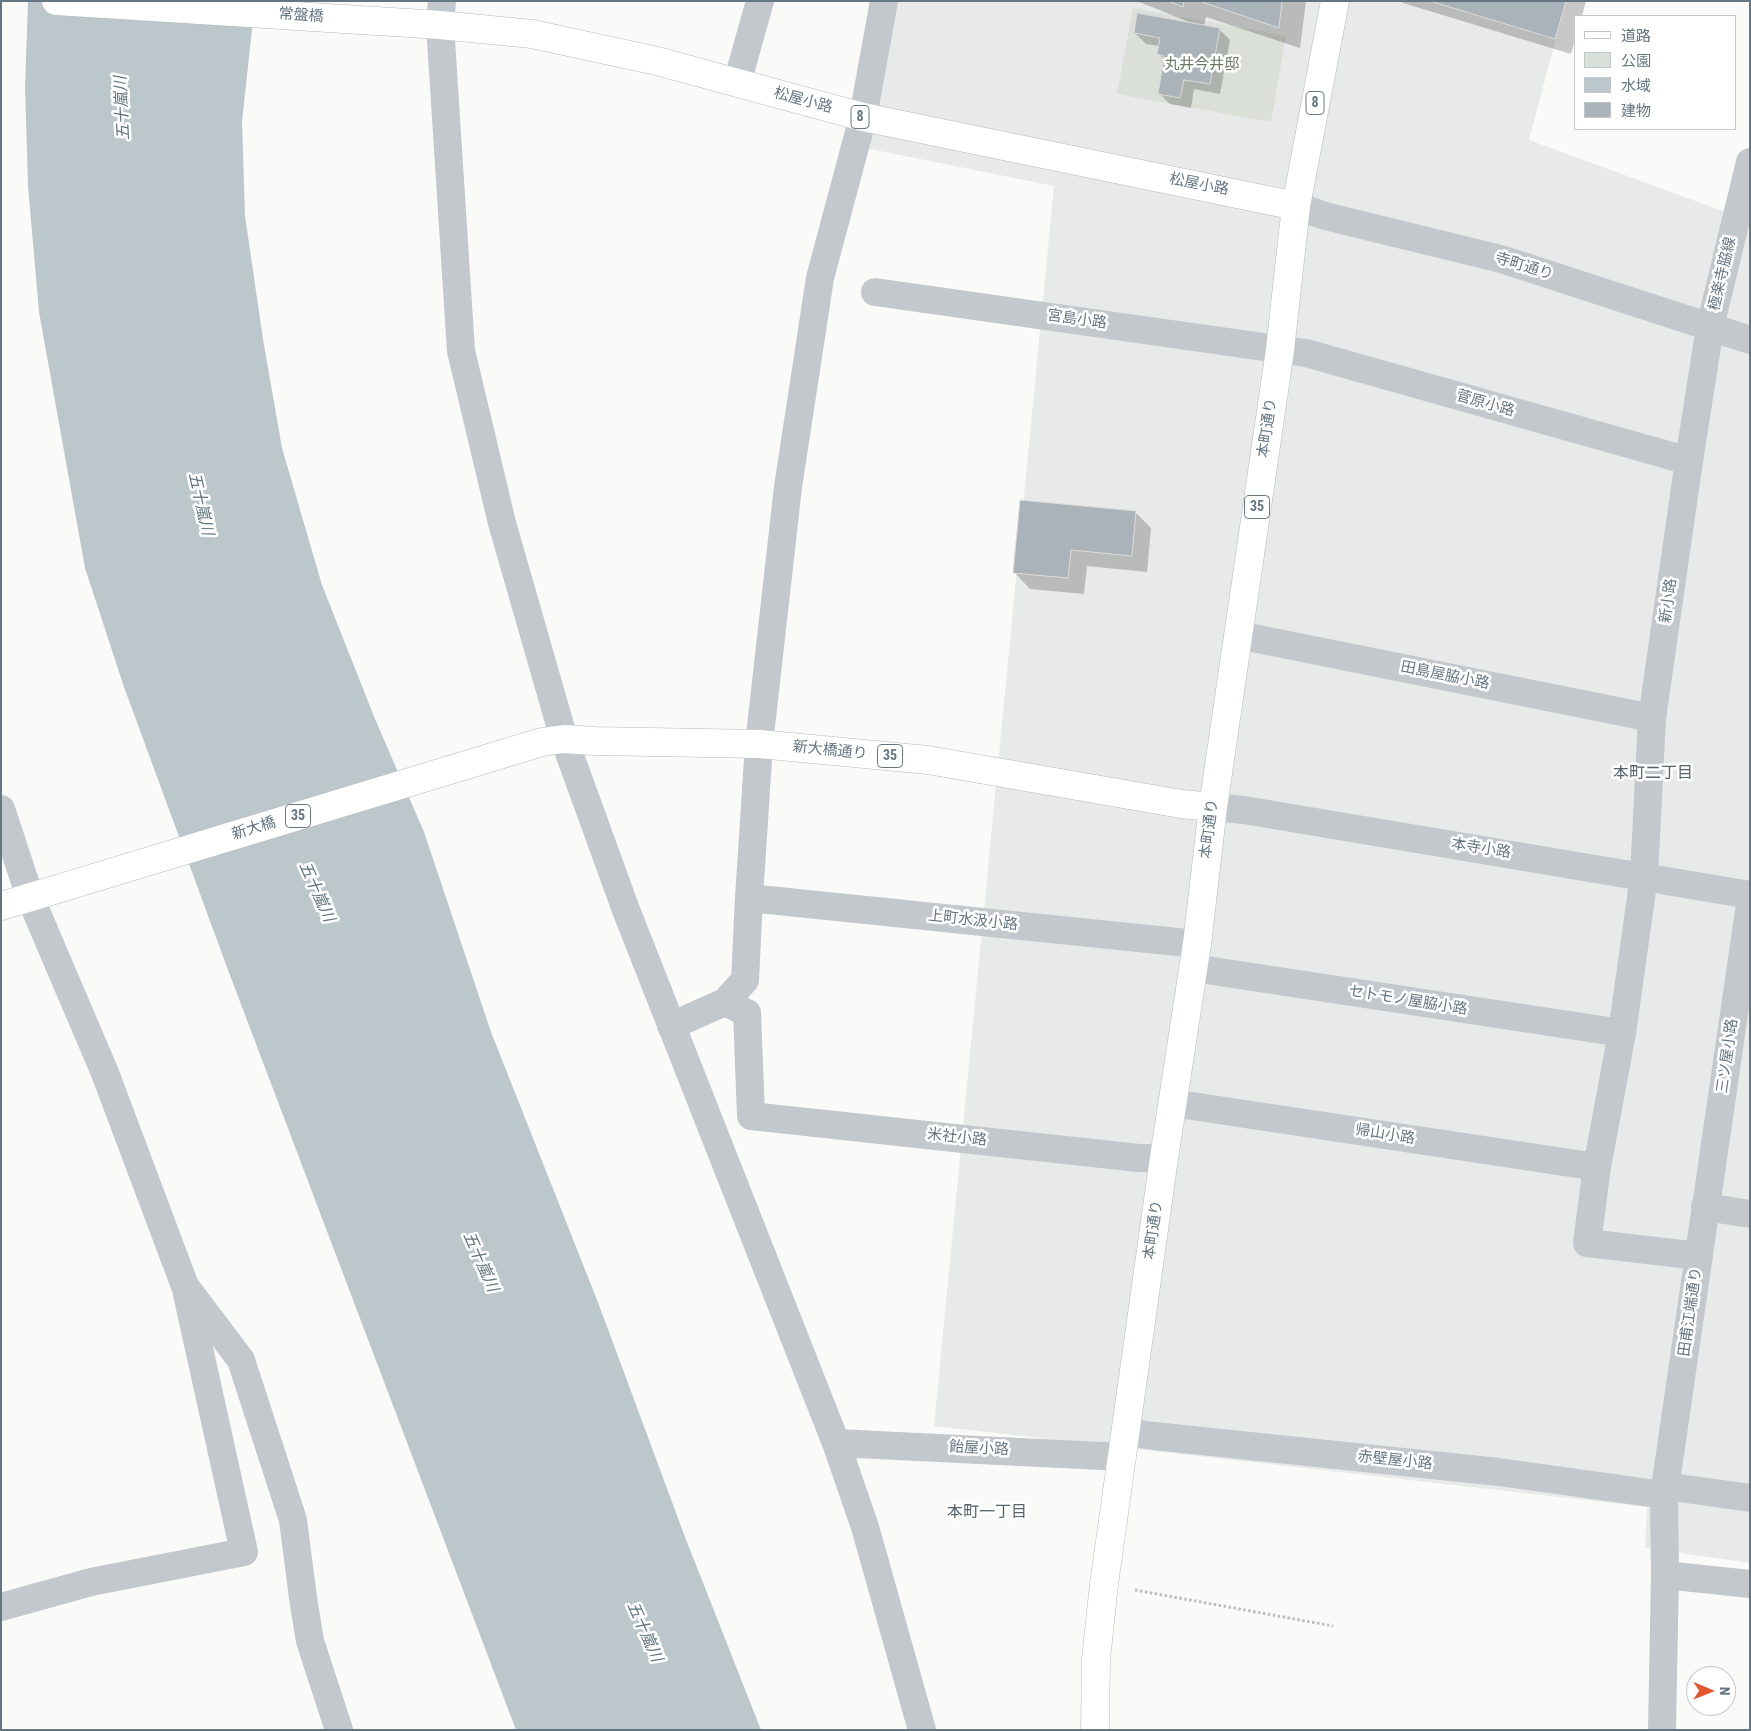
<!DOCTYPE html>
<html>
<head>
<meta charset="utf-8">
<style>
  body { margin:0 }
  #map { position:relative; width:1751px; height:1731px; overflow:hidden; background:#fafaf8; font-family:"Roboto Condensed","Noto Sans JP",sans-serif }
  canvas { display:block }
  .frame { position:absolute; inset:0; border:2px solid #657683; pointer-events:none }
  .legend { position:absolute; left:1574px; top:15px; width:162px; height:115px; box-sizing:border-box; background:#fff; border:1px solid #c1c8cd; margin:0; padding:6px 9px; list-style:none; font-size:15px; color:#657683 }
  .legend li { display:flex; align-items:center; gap:10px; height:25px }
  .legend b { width:25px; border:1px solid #c1c8cd }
  .north { position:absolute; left:1686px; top:1666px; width:50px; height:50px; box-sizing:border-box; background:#fff; border:1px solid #c1c8cd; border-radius:50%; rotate:91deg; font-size:14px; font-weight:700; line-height:20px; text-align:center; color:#657683 }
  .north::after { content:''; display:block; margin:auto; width:18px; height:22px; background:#e4572e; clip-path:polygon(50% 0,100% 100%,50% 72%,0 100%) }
</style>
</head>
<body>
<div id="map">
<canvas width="1751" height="1731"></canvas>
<div class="frame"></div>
<ul class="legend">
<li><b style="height:6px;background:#fff"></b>道路</li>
<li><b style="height:14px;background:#dadfd7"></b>公園</li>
<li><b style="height:14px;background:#bbc7cb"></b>水域</li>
<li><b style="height:14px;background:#aab3b9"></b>建物</li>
</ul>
<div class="north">N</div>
</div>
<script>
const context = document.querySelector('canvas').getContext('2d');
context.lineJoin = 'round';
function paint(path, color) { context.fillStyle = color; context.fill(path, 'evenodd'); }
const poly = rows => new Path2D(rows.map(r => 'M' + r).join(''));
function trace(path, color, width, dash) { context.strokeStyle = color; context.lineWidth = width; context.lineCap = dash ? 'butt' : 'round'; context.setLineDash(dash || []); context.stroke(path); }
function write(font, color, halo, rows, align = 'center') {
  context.font = font + ' "Roboto Condensed","Noto Sans JP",sans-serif'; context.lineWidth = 5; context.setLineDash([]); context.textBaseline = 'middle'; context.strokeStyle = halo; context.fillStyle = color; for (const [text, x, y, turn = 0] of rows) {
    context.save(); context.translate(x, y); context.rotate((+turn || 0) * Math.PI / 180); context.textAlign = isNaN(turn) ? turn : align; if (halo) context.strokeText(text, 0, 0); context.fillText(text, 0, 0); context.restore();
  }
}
paint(poly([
  [895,1,1566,1,1529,140,1750,221,1750,1563,1645,1548,1647,1507,934,1426,1054,186,865,148]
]), '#e8e9e9');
paint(poly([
  [1133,8,1286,36,1271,122,1117,94]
]), '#dadfd7');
paint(poly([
  [28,1,255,1,242,122,245,216,263,339,282,448,322,585,375,719,424,832,491,1032,599,1305,685,1537,761,1730,516,1730,228,970,124,687,85,568,39,312,28,186,25,87]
]), '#bbc7cb');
paint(poly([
  [1137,1,1306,1,1300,48,1206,17,1204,27,1219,29,1230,40,1220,94,1194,89,1191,108,1170,104,1160,94,1165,60,1159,54,1160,46,1146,44,1135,33,1194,24],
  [1401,1,1586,1,1582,16,1575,16,1575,40,1571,54,1403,3],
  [1135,512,1151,528,1147,572,1087,566,1084,594,1030,589,1014,572]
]), '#0003');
const building = poly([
  [1168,1,1184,1,1183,7,1168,1],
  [1199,1,1282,1,1279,28,1199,1],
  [1430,1,1566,1,1555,39,1430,1],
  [1137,13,1220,28,1210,84,1184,80,1180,98,1158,94,1164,56,1157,54,1160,38,1134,33,1137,13],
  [1020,500,1136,511,1132,556,1071,550,1068,578,1013,573,1020,500]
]);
paint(building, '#aab3b9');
trace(building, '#dcdcda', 1);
const major = poly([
  [56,1,440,25,532,34,657,61,863,117,1296,206],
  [1,906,542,742,564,739,595,741,759,744,928,760,1181,804,1213,807],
  [1095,1730,1096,1659,1104,1584,1164,1158,1197,944,1213,807,1280,350,1296,206,1335,1]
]);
trace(major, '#b5babe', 29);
trace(poly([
  [1135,1590,1333,1626]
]), '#bbbfc2', 3, [2.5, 2.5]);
trace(poly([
  [442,1,440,25,461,351,502,523,564,739,626,910,836,1443,865,1527,922,1730],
  [737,83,760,1],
  [1296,206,1325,216,1501,259,1750,340],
  [875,292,1306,353,1689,461],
  [1238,635,1652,718],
  [1213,807,1244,810,1750,895],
  [1,809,30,897,105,1073,185,1286,241,1360,293,1520,303,1598,310,1641,339,1730],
  [749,898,1197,944],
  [1193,968,1622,1033],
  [725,1002,747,1013,751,1116,1139,1158,1164,1158],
  [671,1026,725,1002,745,980,749,898,759,744,788,487,820,278,863,117,884,1],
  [1172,1103,1597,1167],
  [1705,1207,1750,1214],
  [1699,1256,1587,1243,1597,1167,1622,1033,1644,876,1652,718,1689,461,1710,327,1750,162],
  [1125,1432,1154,1436,1499,1472,1664,1495],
  [836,1443,1122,1457],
  [1665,1486,1750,1498],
  [1665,1575,1750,1584],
  [1,1607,91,1582,244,1552,187,1294],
  [1662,1730,1665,1575,1664,1495,1750,904]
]), '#c3c8cc', 28);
trace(major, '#fff', 28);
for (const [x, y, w] of [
  [1315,103,18],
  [860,117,18],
  [1257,507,25],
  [890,756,25],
  [298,816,25]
]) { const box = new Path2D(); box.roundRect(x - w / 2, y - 11.5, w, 23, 4); context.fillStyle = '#fff'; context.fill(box); trace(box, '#657683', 1); }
write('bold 14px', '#657683', null, [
  ["8",1315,103],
  ["8",860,117],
  ["35",1257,507],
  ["35",890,756],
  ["35",298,816]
]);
write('15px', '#657683', '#fff', [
  ["常盤橋",301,16,4],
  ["松屋小路",803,101,15],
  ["松屋小路",1199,185,11],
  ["寺町通り",1524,267,17],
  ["極楽寺脇線",1723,274,-77],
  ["宮島小路",1077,320,8],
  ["菅原小路",1485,404,16],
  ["本町通り",1268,428,-82],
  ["新小路",1669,601,-82],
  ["田島屋脇小路",1445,676,11],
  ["新大橋通り",830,751,6],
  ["新大橋",254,829,-17],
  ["本町通り",1210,829,-83],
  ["本寺小路",1481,849,9],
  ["上町水汲小路",973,921,6],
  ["セトモノ屋脇小路",1408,1001,9],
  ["三ツ屋小路",1728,1056,-82],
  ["帰山小路",1385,1135,9],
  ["米社小路",957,1138,6],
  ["本町通り",1154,1230,-82],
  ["田甫江端通り",1691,1312,-82],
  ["飴屋小路",979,1449,3],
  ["赤壁屋小路",1395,1461,6]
]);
write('15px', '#687a64', '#fff', [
  ["丸井今井邸",1202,65]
]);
write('italic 16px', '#60757c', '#fff', [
  ["五十嵐川",123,108,-93],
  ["五十嵐川",200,504,77],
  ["五十嵐川",316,892,66],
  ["五十嵐川",480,1262,66],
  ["五十嵐川",644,1632,66]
]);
write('16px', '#57646e', '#fff', [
  ["本町二丁目",1653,774],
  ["本町一丁目",987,1513]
]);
</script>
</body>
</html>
